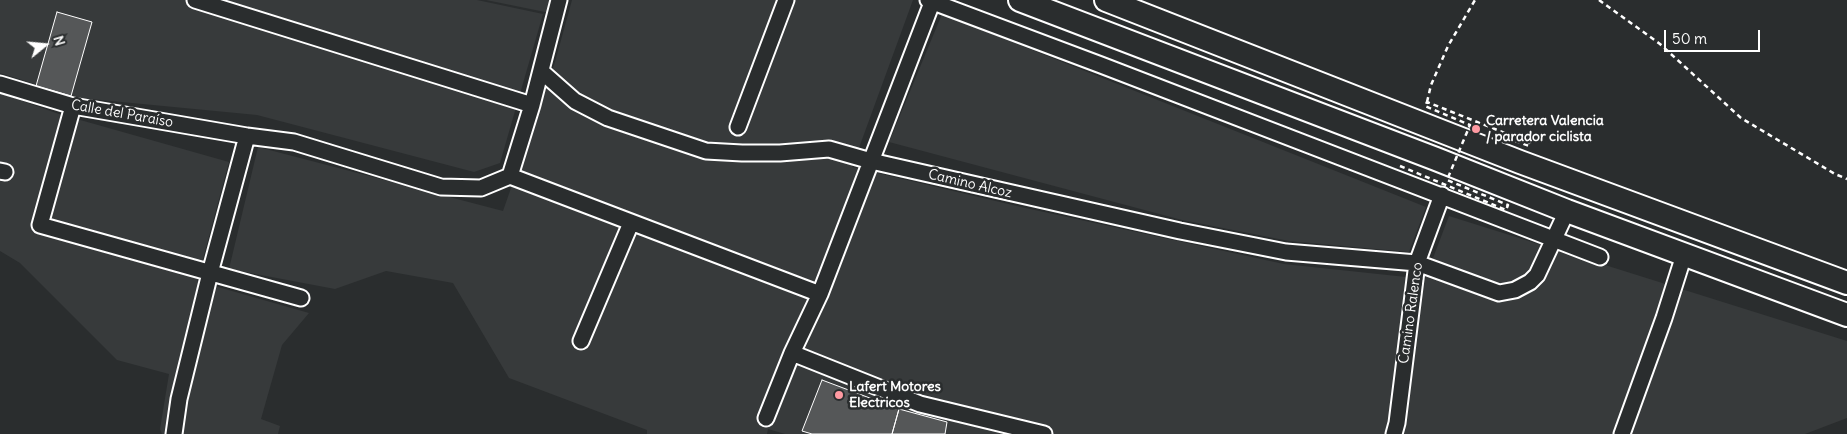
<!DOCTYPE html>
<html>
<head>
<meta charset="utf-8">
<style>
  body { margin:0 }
  #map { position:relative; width:1847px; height:434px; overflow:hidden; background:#2a2d2e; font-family:Delius,sans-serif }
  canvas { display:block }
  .north { position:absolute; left:20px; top:20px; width:50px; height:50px; -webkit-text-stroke:4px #2a2d2e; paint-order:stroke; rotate:73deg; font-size:14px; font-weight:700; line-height:20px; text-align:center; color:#fff }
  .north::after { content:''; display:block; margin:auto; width:18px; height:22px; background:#fff; clip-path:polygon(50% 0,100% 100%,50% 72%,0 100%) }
  .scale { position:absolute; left:1664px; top:30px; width:96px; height:22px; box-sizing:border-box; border:2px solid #fff; border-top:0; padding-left:6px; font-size:15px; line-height:18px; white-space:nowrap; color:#fff; -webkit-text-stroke:4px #2a2d2e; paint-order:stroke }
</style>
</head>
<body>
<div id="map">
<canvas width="1847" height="434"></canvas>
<div class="north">N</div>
<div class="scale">50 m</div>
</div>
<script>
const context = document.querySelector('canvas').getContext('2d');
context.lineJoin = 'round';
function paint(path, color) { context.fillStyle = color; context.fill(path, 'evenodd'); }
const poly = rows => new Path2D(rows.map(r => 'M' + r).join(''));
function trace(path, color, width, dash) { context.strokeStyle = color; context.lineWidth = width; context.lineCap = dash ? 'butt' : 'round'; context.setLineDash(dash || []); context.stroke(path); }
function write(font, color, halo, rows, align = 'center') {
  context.font = font + ' Delius,sans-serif'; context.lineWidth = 5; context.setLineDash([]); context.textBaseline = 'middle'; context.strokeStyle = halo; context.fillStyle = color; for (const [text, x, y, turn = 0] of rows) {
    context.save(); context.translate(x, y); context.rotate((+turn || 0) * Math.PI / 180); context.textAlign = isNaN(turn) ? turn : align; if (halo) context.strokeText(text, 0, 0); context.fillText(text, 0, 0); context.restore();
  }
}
paint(poly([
  [0,0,477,0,543,14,500,163,474,172,257,115,80,98,0,73],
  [486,0,553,0,550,13],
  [572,0,913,0,852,167,1021,207,1284,264,1425,279,1449,216,1847,341,1847,418,1805,434,785,434,768,429,767,434,647,434,647,430,509,378,453,283,386,271,335,289,229,269,258,147,503,211,555,62],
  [942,14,1426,207,1409,252,1289,241,1182,220,889,142],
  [0,93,59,114,229,162,197,281,309,313,282,345,261,419,280,426,278,434,162,434,160,429,169,374,117,360,20,263,0,251]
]), '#373a3b');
const building = poly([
  [57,12,92,22,71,96,36,86,57,12],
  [822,380,899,409,892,434,812,434,802,431,822,380],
  [899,409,947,422,945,434,892,434,899,409]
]);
paint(building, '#555758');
trace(building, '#fff', 1);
const minor = poly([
  [195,0,532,105],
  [928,0,1101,65,1600,257],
  [541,71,575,101,608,118,706,151,742,153,780,153,829,149,871,161,1180,231,1286,252,1417,263,1499,293,1515,290,1530,282,1537,275,1567,211],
  [0,84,73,106,247,136,294,142,441,187,481,188,510,176,820,294],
  [73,106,40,225,301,298],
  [738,127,786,0],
  [0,171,5,172],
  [510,176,532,105,559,0],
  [581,341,631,223],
  [792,353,920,404,1044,434],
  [766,418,792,353,820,294,933,0],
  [174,434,179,399,210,273,247,136],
  [1394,434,1397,423,1417,263,1442,195],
  [1622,434,1664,318,1684,255]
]);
const highway = poly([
  [1020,0,1436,159,1567,211,1847,315],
  [1106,0,1520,162,1847,283]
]);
trace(minor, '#fff', 19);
trace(highway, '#fff', 26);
trace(poly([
  [1599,0,1660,44,1741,118,1835,174,1847,179],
  [1427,102,1431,85,1448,46,1475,0]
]), '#fff', 2.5, [5, 4]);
trace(minor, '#2a2d2e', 15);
trace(highway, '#2a2d2e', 22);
trace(poly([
  [1400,166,1506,210,1508,205,1447,180,1470,125,1425,106,1427,102,1530,143,1529,146,1497,134]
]), '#fff', 2.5, [5, 4]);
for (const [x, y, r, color] of [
  [1476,129,5,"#ff9aa2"],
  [839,395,5,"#ff9aa2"]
]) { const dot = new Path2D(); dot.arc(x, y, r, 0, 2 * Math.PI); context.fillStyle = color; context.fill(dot); trace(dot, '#2a2d2e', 2); }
write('14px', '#fff', '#2a2d2e', [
  ["Calle del Paraíso",122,114,10],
  ["Camino Alcoz",970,184,13],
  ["Camino Ralenco",1411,313,-82]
]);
write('bold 14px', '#fff', '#2a2d2e', [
  ["Carretera Valencia",1486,121],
  ["/ parador ciclista",1486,137],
  ["Lafert Motores",849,387],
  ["Electricos",849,403]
], 'left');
</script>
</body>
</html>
